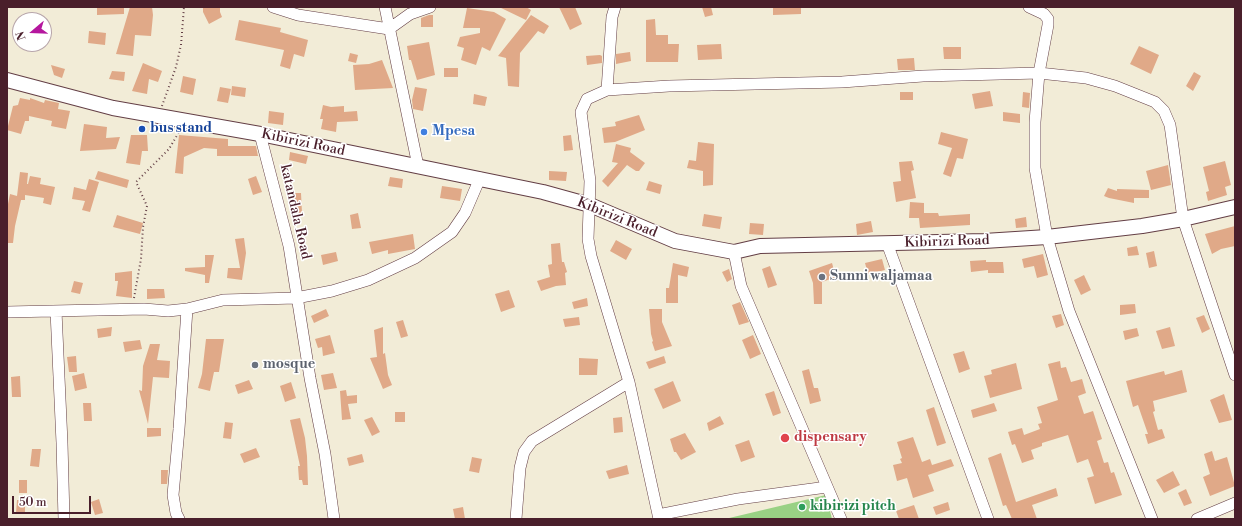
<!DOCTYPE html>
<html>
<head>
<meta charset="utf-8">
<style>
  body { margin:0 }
  #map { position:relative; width:1242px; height:526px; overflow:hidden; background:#f2ecd7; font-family:"Libre Bodoni",serif }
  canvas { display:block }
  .frame { position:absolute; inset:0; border:8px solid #4a1f2b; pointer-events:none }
  .north { position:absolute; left:12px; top:12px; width:40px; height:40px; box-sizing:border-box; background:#fff; border:1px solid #b7a5aa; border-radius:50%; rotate:251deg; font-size:11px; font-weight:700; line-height:16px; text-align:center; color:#4a1f2b }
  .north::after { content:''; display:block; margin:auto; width:14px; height:18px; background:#b5179e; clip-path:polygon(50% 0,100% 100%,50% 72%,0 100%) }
  .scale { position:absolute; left:12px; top:496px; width:79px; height:18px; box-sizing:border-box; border:2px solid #4a1f2b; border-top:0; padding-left:5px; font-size:12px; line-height:14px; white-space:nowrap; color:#4a1f2b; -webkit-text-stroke:3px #fff; paint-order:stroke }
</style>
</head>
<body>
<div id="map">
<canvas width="1242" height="526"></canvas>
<div class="frame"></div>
<div class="north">N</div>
<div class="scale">50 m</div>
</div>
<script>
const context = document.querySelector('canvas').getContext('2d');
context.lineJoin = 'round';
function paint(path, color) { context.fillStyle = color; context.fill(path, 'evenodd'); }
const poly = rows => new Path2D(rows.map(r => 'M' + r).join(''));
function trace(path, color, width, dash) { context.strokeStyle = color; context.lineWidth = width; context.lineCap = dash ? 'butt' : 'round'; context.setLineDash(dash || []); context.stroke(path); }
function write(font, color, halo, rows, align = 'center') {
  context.font = font + ' "Libre Bodoni",serif'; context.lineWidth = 3; context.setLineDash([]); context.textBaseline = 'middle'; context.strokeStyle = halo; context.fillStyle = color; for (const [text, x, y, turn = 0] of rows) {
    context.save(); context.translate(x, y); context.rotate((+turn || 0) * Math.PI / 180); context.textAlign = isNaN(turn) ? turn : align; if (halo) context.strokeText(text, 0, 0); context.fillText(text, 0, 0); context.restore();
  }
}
paint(poly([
  [826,495,832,519,725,519]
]), '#99d184');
paint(poly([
  [97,7,124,7,124,14,97,15],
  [130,7,152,7,153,15,151,36,135,35,133,56,116,54],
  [203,7,220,7,220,12,222,17,209,24,203,12],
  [499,7,526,7,531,10,526,20],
  [559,7,575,7,582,24,570,30],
  [702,7,711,7,713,15,705,17],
  [773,7,801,7,801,14,773,15],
  [467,8,494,12,506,19,490,51,482,47,476,65,461,60,464,48,457,46,460,37,480,33,480,28,463,28],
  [429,15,433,15,433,27,421,27,421,18],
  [531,15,549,26,544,34,538,31,520,53,519,87,508,86,506,58,498,56],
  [655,19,656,35,668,35,668,44,679,44,678,62,646,62,646,20],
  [239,20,281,28,280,32,308,40,304,57,294,54,290,69,280,66,284,50,235,40],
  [89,31,106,33,105,45,88,43],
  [429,42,435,75,417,80,411,60,409,60,407,46],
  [721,44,722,59,698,60,697,45],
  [1139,46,1159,55,1151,74,1130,64],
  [943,47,961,47,961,59,944,59],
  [630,52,631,61,616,64,616,54],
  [350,53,358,55,356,63,348,61],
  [600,55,602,56,602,63,587,65,586,56],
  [914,58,915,70,898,70,897,59],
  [382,60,393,88,355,90,353,65,369,64],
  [143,63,162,71,158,82,149,79,147,94,132,91],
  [51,65,65,69,62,78,54,75],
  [444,68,458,68,458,77,444,77],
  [112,71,125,72,124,81,109,79],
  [1194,72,1201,76,1193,91,1186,86],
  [183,76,196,79,193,95,180,92],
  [232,86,246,88,245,97,231,95],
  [220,87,231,89,228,103,217,101],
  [415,87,427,89,423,111,413,109,412,100],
  [990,91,993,106,975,109,972,94],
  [900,92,913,92,913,100,900,100],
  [1023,92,1030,93,1029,108,1022,107],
  [474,94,487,97,485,106,473,104],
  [20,98,30,100,30,98,44,103,45,100,59,103,58,109,70,111,66,129,51,126,52,121,29,116,29,121,25,121,21,134,7,130,13,106,18,105],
  [323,105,331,107,344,106,344,112,357,111,358,121,337,122,336,132,321,129,323,119,320,119],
  [269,111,284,113,283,125,268,123],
  [1003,112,1020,114,1020,123,1003,121],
  [639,115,645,130,615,142,604,143,602,128,616,126,615,122],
  [84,124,107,127,106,138,120,137,116,149,80,151],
  [941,132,968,139,963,159,957,158,951,177,943,174,952,148,938,144],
  [131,135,147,135,148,151,142,151,140,165,126,163],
  [179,135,228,139,228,146,256,146,258,156,217,156,217,149,204,148,184,157,183,174,175,173],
  [571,135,573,150,564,151,563,136],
  [698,142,714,144,713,185,703,186,703,171,687,168,689,160,696,161],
  [616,144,631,148,630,152,645,163,639,171,636,171,627,165,608,187,602,181,618,163,612,162],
  [290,152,308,156,306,164,289,160],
  [912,161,914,170,911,171,916,198,896,202,893,182,901,181,899,162],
  [1225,161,1231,185,1225,187,1227,195,1208,201,1206,192,1209,191,1203,167],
  [1168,165,1171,185,1151,190,1146,171],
  [98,171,129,180,127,188,95,179],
  [549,171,567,172,566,181,549,180],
  [20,172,28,173,27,184,28,184,30,176,41,178,40,184,55,187,51,205,43,203,44,198,25,195,25,200,21,200,15,226,13,243,7,243,7,209,10,194,17,196],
  [256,176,262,192,253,195,248,179],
  [390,177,403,179,402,188,388,186],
  [89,179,99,182,90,212,82,210,85,201,72,199,74,187,86,190],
  [649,181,662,185,660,194,646,190],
  [442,186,462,189,460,201,440,198],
  [1108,188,1117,191,1117,189,1149,190,1149,198,1134,198,1134,203,1109,198,1104,196],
  [292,193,301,193,302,213,293,214],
  [910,202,924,203,924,213,938,213,939,216,970,214,970,225,920,228,919,218,909,218],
  [358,213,361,228,352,229,350,215],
  [704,214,722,217,720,229,702,226],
  [117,215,143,223,140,234,113,227],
  [1026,217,1027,227,1016,228,1015,219],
  [871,221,873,232,857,235,856,224],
  [750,223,764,224,763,235,749,234],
  [1235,226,1235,246,1221,249,1212,254,1205,234],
  [413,234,415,249,388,254,388,250,372,254,369,242],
  [244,238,246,253,242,280,227,278,228,268,240,268,235,239],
  [616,240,632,249,626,260,610,251],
  [560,243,562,262,564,262,567,272,565,273,566,285,556,286,541,291,537,281,550,277,548,265,552,264,551,244],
  [1137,246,1139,255,1128,256,1127,248],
  [1154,251,1157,266,1149,268,1146,253],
  [336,252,338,261,323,265,321,255],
  [1043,254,1048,275,1037,278,1034,266,1024,268,1022,259],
  [205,255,214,255,209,283,205,283,205,275,185,271,185,268,205,267],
  [882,259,885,270,868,274,865,263],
  [986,260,986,262,1003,262,1004,273,988,273,988,270,971,272,970,261],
  [673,263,689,267,687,277,678,275,678,303,666,303,666,288,669,288],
  [832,263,836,277,822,282,822,304,814,304,813,283,809,271],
  [770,266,777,285,768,288,762,269],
  [729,269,732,279,727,282,722,272],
  [132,271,132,298,116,296,118,281,115,281,115,273],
  [1084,275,1091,290,1081,295,1074,280],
  [74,281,83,283,80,294,71,292],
  [147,289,164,289,165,298,147,299],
  [509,290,515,307,501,312,495,294],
  [587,298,588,306,574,309,572,302],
  [740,302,749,322,739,325,732,305],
  [1135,304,1136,313,1120,315,1120,305],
  [326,309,329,316,314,323,311,316],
  [649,309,662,309,662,322,672,346,655,351,652,342,653,341,651,334],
  [1061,314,1064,325,1056,328,1052,316],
  [1204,315,1210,329,1202,333,1196,318],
  [579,317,580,325,565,327,563,319],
  [403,320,408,336,401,338,396,322],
  [112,327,111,336,98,338,97,329],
  [383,327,383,354,385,353,388,375,392,385,383,389,370,358,377,357,374,330],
  [1170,327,1175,346,1162,349,1156,331],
  [1137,328,1139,336,1125,340,1123,331],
  [330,335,335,353,323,356,322,347,318,348,315,339],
  [753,335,761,354,750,359,742,340],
  [206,339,224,339,219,372,214,372,210,391,198,388,202,374],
  [140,340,142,349,125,352,123,342],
  [150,344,160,344,157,360,170,361,169,378,153,377,148,424,139,390,142,391,143,366],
  [964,351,970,369,959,373,953,354],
  [76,356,77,372,69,372,67,357],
  [664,356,666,363,649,369,646,362],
  [579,358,598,359,597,375,579,375],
  [1060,361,1061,368,1066,367,1071,382,1082,379,1086,393,1078,396,1084,414,1093,411,1102,439,1097,441,1104,463,1108,462,1111,473,1114,472,1122,495,1095,504,1087,478,1094,476,1088,459,1077,463,1068,435,1042,443,1042,446,1031,450,1034,459,1022,463,1015,444,1012,445,1008,432,1022,428,1024,435,1040,429,1038,424,1042,423,1037,407,1058,400,1048,364],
  [1016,363,1022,389,990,398,984,376,992,374,991,370],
  [809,369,814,388,818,388,821,401,810,404,802,371],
  [1182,370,1187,392,1153,401,1155,411,1153,412,1158,430,1162,429,1165,438,1148,444,1145,434,1148,434,1141,414,1138,405,1133,407,1126,381,1164,371,1165,375],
  [84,373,87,388,75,391,72,376],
  [333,373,337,388,324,390,321,375],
  [20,376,21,397,12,397,11,377],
  [249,380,253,389,238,394,235,385],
  [673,381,681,401,663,409,654,389],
  [291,382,296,398,285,402,280,386],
  [346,390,347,396,357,395,357,403,348,404,351,419,342,420,340,391],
  [774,391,781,413,773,416,765,394],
  [1224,394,1232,420,1219,423,1210,400],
  [83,403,91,403,92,421,84,421],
  [994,403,997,411,973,418,971,410],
  [934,407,946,443,937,446,926,410],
  [395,412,405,412,405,422,395,422],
  [720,416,724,424,709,431,707,423],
  [372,417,380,432,372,436,364,420],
  [622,417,623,432,614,433,613,418],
  [300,418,305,438,307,456,308,485,303,485,302,480,299,480,298,466,300,466,290,420],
  [225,422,233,423,231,439,223,438],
  [147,428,161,428,161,436,147,437],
  [685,433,696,452,681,460,676,452,674,452,670,439],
  [913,437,922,462,930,459,932,465,951,459,954,466,928,475,934,491,913,498,907,478,897,481,893,465,902,463,900,459,902,458,897,442],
  [749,440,755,457,741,462,735,445],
  [256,448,260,457,244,463,240,454],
  [32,449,41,449,39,467,30,466],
  [1212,451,1215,461,1227,457,1235,486,1210,496,1203,477,1210,474,1204,454],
  [1001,453,1016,502,1056,488,1058,496,1032,505,1037,519,1012,519,1006,505,1003,506,988,458],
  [362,454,364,462,349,466,347,458],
  [472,457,482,459,479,473,469,471],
  [627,465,629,474,609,479,606,471],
  [161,470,168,470,167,484,161,484],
  [1173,471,1180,485,1164,493,1156,480],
  [19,480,27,480,27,493,19,493],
  [1186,489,1192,503,1184,506,1178,493],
  [99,499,103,513,95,515,91,502],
  [17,500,25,500,25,513,16,513],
  [948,502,950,510,936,515,933,507],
  [914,505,919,519,899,519,896,511],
  [463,507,465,519,455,519,453,509]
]), '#e0a988');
const minor = poly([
  [273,7,298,15,389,29,410,14,430,7],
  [385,7,418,166],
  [615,7,612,17,607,90,587,99,581,112,590,181,588,239,591,256,629,382,659,519],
  [1029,7,1044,14,1048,19,1048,25,1039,73,1035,122,1035,168,1047,237,1069,311,1152,519],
  [607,90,669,86,842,82,923,76,1039,73,1086,78,1115,86,1155,102,1164,111,1170,125,1183,219,1235,375],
  [260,134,289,246,310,378,325,454,334,519],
  [887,243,988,519],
  [734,252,741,286,841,519],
  [56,311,62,443,64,519],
  [7,312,144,309,168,311,187,309,223,300,296,298,332,291,368,280,415,258,452,232,465,213,480,178],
  [658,515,738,499,827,487],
  [179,519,176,513,173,495,179,429,187,309],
  [516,519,520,468,524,452,532,441,629,382],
  [1197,519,1235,503]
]);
const tertiary = poly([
  [7,80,113,108,260,134,543,192,590,205,675,241,734,252,760,246,984,241,1047,237,1142,226,1183,219,1235,207]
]);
trace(minor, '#633e45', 12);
trace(tertiary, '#633e45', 16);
trace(poly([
  [162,106,176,67,181,45,184,7],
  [134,298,141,259,143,227,147,206,136,182,169,149,179,132]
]), '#633e45', 2, [1, 3]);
trace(minor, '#fff', 11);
trace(tertiary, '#fff', 14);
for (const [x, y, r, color] of [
  [142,129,4,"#1a4fb4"],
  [424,132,4,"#3f7fe0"],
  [822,277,4,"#6b7280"],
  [255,365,4,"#6b7280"],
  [785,438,5,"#e0444e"],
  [802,507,4,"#2e9e5b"]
]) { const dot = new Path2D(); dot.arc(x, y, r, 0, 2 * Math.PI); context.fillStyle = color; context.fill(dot); trace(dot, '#fff', 1.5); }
write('bold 14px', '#164399', '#fff', [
  ["bus stand",150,129]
], 'left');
write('bold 14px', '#366cbe', '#fff', [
  ["Mpesa",432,132]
], 'left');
write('14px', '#4a1f2b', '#fff', [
  ["Kibirizi Road",303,143,12],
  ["katandala Road",295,212,77],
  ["Kibirizi Road",617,218,22],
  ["Kibirizi Road",947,242,-2]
]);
write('bold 14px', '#5b616d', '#fff', [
  ["Sunni waljamaa",830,277],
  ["mosque",263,365]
], 'left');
write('bold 14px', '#be3a42', '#fff', [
  ["dispensary",794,438]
], 'left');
write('bold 14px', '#27864d', '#fff', [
  ["kibirizi pitch",810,507]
], 'left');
</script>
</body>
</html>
